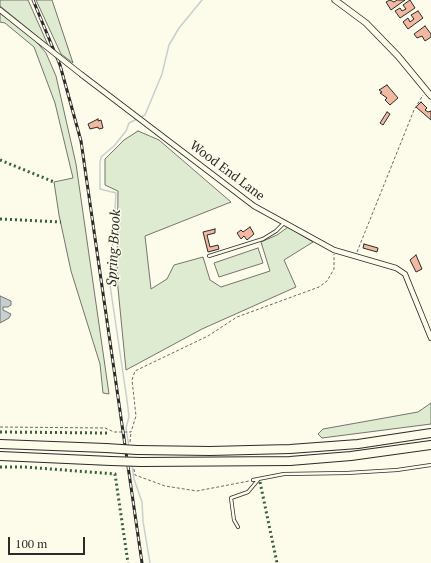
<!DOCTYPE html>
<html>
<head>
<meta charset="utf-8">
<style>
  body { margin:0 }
  #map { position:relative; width:431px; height:563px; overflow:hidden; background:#fdfbea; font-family:"PT Serif",serif }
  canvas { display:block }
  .scale { position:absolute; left:8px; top:537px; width:77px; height:18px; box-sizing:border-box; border:2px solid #2b2b2b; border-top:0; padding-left:5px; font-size:12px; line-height:14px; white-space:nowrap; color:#2b2b2b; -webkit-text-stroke:3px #fdfbea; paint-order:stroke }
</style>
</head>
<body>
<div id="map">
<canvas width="431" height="563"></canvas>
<div class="scale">100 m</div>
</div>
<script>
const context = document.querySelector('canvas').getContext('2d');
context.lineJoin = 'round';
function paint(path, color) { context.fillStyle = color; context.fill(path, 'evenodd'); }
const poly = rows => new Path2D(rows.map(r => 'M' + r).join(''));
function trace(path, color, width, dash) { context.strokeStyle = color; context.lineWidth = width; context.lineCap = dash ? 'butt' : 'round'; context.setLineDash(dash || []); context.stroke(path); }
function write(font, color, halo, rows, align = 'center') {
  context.font = font + ' "PT Serif",serif'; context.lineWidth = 3; context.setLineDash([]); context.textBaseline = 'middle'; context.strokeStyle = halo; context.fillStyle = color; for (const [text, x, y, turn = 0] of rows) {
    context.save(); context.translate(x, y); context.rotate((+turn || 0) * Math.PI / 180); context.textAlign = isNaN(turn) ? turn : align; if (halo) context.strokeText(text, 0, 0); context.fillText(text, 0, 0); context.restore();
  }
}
const green = poly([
  [0,0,28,0,48,45,0,6,0,0],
  [36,0,52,0,73,63,61,54,36,0],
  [0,12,34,39,46,53,56,76,76,164,109,394,103,393,100,364,71,271,59,215,54,182,73,178,55,103,34,47,5,23,0,22,0,12],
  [138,131,159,140,231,202,145,236,151,289,167,279,174,265,203,257,210,280,221,287,270,271,261,242,277,235,288,227,313,242,284,260,296,287,202,329,126,370,117,278,118,191,105,185,105,159,124,140,138,131],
  [258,248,263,263,219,277,214,263,258,248],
  [431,403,431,424,322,438,318,434,323,429,418,412,431,403]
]);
paint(green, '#deebd1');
trace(green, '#74746e', 1);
const water = poly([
  [0,296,11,301,11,305,8,307,3,307,3,310,11,314,9,318,0,323,0,296]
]);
paint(water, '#c7d0d0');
trace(water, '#74746e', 1);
trace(poly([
  [129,447,126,428,129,417,127,400,110,285,116,193,100,189,100,163,101,157,114,146,126,131,129,123,145,115,162,74,169,45,179,28,202,0],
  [132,465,134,479,142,502,143,521,150,563]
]), '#c7d0d0', 1.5);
const building = poly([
  [390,0,394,2,397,0,405,0,391,10,386,2,390,0],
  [410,0,415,8,400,18,395,11,400,8,402,11,406,9,403,5,410,0],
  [418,11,423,18,408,29,403,22,408,18,410,22,414,19,411,15,418,11],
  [425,26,431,34,431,37,425,41,422,36,417,38,414,34,425,26],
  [387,85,398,98,390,105,385,100,387,98,380,93,382,92,379,90,387,85],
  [421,102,427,108,425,110,428,112,431,111,431,120,416,107,421,102],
  [387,112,390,114,383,125,380,123,387,112],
  [98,119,98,121,101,120,103,128,99,129,98,127,90,129,88,124,98,119],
  [250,227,254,234,247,240,244,236,241,239,237,233,241,230,243,232,250,227],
  [215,229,215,233,207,235,210,247,218,245,219,249,208,252,203,232,215,229],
  [364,244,378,248,377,252,363,248,364,244],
  [416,255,422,269,416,272,410,260,416,255]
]);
paint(building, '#f2b8a0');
trace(building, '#2b2b2b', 1);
const service = poly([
  [209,256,263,239,276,231,284,223],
  [253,480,284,474,347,473,397,470,431,465],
  [238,527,234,520,231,498,248,492,258,480]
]);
const minor = poly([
  [0,10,39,41],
  [82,75,254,206,334,250,396,268,405,274,431,338]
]);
const tertiary = poly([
  [335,0,366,23,398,56,431,96]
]);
const motorway = poly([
  [0,444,106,448],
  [137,450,210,451,290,449,358,444,431,433],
  [0,456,111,461],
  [141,462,290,461,351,456,431,445]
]);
trace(service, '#2b2b2b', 4);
trace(minor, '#2b2b2b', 6);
trace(tertiary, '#2b2b2b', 7);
trace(motorway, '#2b2b2b', 10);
trace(poly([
  [357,252,414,110,423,95],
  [0,427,105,428,114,432,131,432,136,416,132,380,135,371,208,336,237,317,319,287,327,281,334,269,334,254],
  [130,442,131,432],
  [134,469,135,475,165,486,197,491,249,481]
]), '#6a6964', 1, [3, 2]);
trace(service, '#fdfbea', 2.5);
trace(minor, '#fdfbea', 4.5);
trace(tertiary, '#fdfbea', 5.5);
trace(motorway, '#fdfbea', 8);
const rail = poly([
  [33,0,60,65,81,141,142,563]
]);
trace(rail, '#2b2b2b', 3);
trace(rail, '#fdfbea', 1.5, [4.5]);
const minorBridge = poly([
  [39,41,82,75]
]);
const motorwayBridge = poly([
  [106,448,137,450],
  [111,461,141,462]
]);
trace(minorBridge, '#2b2b2b', 6, []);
trace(motorwayBridge, '#2b2b2b', 10, []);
trace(minorBridge, '#fdfbea', 4.5);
trace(motorwayBridge, '#fdfbea', 8);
trace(poly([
  [0,160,54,182],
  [0,219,61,222],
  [0,432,107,433],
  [0,467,25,467,115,474,128,563],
  [260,482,277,563]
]), '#34623c', 3, [2, 3]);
write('13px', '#2b2b2b', '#fdfbea', [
  ["Wood End Lane",227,171,37]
]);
write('italic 14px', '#2b2b2b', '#fdfbea', [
  ["Spring Brook",114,248,-87]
]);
</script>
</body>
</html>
